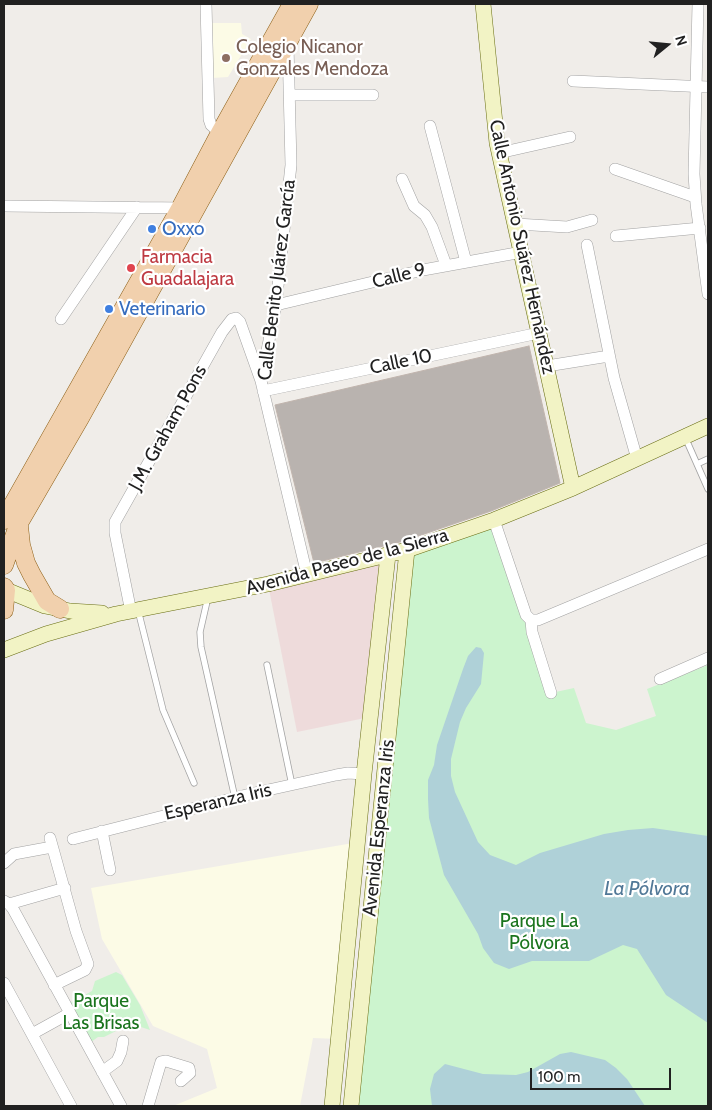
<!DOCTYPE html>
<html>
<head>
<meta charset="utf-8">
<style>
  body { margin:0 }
  #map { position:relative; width:712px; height:1110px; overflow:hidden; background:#f0ede9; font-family:Cabin,sans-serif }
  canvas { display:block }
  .frame { position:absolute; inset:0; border:5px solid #212121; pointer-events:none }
  .north { position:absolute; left:642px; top:20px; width:50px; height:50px; -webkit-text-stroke:4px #fff; paint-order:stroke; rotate:73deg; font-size:14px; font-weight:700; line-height:20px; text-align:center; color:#212121 }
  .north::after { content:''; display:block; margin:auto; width:18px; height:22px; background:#212121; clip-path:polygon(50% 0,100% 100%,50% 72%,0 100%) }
  .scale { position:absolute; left:530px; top:1068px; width:141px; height:22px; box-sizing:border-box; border:2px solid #212121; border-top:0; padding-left:6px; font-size:15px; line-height:18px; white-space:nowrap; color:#212121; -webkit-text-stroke:4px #fff; paint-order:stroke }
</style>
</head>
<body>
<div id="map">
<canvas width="712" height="1110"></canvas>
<div class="frame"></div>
<div class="north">N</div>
<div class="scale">100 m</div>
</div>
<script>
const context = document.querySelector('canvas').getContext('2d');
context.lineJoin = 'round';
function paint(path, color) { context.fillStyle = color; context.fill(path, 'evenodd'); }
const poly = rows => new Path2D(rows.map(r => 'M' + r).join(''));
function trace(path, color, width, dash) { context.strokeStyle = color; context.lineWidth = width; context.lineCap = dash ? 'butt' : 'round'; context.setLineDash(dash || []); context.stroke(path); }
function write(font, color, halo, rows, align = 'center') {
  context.font = font + ' Cabin,sans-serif'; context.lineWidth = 4.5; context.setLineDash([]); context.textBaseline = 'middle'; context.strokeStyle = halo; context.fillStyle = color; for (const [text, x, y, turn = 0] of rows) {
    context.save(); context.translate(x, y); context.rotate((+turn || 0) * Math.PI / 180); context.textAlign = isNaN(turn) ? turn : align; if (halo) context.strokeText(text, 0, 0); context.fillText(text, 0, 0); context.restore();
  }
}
paint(poly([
  [388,555,370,717,297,732,268,584]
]), '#eedbdb');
paint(poly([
  [212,23,241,23,242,34,251,39,228,77,212,78],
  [359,842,339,1039,313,1038,300,1106,173,1106,217,1088,207,1049,153,1026,102,939,91,888]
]), '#fcfbe6');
paint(poly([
  [494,520,551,693,574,688,586,723,616,730,656,716,647,689,708,665,708,1106,351,1106,407,550],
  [116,972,122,975,140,1005,150,1030,126,1022,122,1028,104,1037,98,1037,87,1045,66,1005,92,991,95,981]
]), '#ccf4ce');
paint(poly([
  [476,647,481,648,484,653,481,684,466,708,460,722,451,759,451,776,455,792,478,842,490,855,516,865,540,853,604,834,628,830,653,828,708,836,708,1023,666,995,637,949,623,945,589,961,532,961,509,969,494,963,483,948,478,934,444,875,429,818,428,799,428,780,434,765,437,745,463,669,468,656],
  [571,1052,605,1060,616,1068,627,1079,645,1106,432,1106,430,1089,434,1074,445,1064,483,1074,516,1075,528,1072,560,1054]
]), '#afd1d8');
const building = poly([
  [529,346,560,483,491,511,404,541,314,563,275,405,529,346]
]);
paint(building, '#b9b3af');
trace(building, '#c0b4ad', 1);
const lane = poly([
  [685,437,708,489],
  [697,464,708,459],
  [208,597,200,632,201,647,235,798],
  [138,610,163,710,194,783],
  [267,665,292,785]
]);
const street = poly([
  [206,4,209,119,211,125,220,133],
  [698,4,694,174,696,204,708,294],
  [288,45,291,165,276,305,261,381,307,575],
  [573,81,708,87],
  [290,95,373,95],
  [430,126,466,262],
  [499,153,570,137],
  [615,169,695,197],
  [402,179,414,206,425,215,432,227,446,265],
  [4,206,184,208],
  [516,224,567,227,592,220],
  [616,236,700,228],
  [587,245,614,378,637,459],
  [276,305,423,270,522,252],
  [61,319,137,207],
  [547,366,609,356],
  [263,391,539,333],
  [494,520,526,615,531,620],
  [131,612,115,533,115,522,222,332,232,319,236,318,240,322,261,381],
  [531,620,538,620,708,549],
  [531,620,532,632,551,693],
  [660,679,708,658],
  [102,831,110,870],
  [50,838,76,931,88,964,85,970,54,985],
  [73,839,250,794,336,775,348,773,364,774],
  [4,863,14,854,52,847],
  [4,901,9,904,13,909,121,1106],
  [9,904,65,888],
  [4,983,71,1106],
  [32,1034,70,1013],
  [102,1072,117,1061,121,1052,123,1041],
  [148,1106,161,1062,166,1061,189,1068,190,1073,181,1081]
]);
const secondary = poly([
  [483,4,497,143,573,488],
  [6,590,45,606,70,611,102,613],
  [4,650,46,634,116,614,268,584,407,550,494,520,573,488,708,426],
  [332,1106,364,774,388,555],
  [351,1106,407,550]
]);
const primary = poly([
  [4,520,181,207,220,133,292,4],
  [19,526,21,545,26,563,32,575,47,601,60,609],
  [4,565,19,523,80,418,309,4],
  [4,587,6,590,4,610]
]);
trace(lane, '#a2a2a2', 7);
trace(street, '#a2a2a2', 12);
trace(secondary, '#686d13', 16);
trace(primary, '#8b5d13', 19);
trace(lane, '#fff', 5.5);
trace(street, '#fff', 11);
trace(secondary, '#f2f3c5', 15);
trace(primary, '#f1d0ad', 18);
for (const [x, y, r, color] of [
  [226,58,5,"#8d6e63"],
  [152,229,5,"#3f7fe0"],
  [131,268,5,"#e0444e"],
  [109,309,5,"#3f7fe0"]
]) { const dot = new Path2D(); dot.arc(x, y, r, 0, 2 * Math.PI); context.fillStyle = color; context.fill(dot); trace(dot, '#fff', 2); }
write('19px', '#785e54', '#fff', [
  ["Colegio Nicanor",236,47],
  ["Gonzales Mendoza",236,69]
], 'left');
write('19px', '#366cbe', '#fff', [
  ["Oxxo",162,229],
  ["Veterinario",119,309]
], 'left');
write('19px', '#212121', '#fff', [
  ["Calle Antonio Suárez Hernández",522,247,78],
  ["Calle 9",399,276,-14],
  ["Calle Benito Juárez García",277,280,-83],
  ["Calle 10",401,362,-12],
  ["J.M. Graham Pons",168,428,-61],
  ["Avenida Paseo de la Sierra",347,562,-15],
  ["Esperanza Iris",218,802,-13],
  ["Avenida Esperanza Iris",379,828,-84]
]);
write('19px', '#be3a42', '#fff', [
  ["Farmacia",141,257],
  ["Guadalajara",141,279]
], 'left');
write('19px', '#1a741d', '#fff', [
  ["Parque La",539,921],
  ["Pólvora",539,943],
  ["Parque",101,1001],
  ["Las Brisas",101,1023]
]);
write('italic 20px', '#517897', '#fff', [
  ["La Pólvora",647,889]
]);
</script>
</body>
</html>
